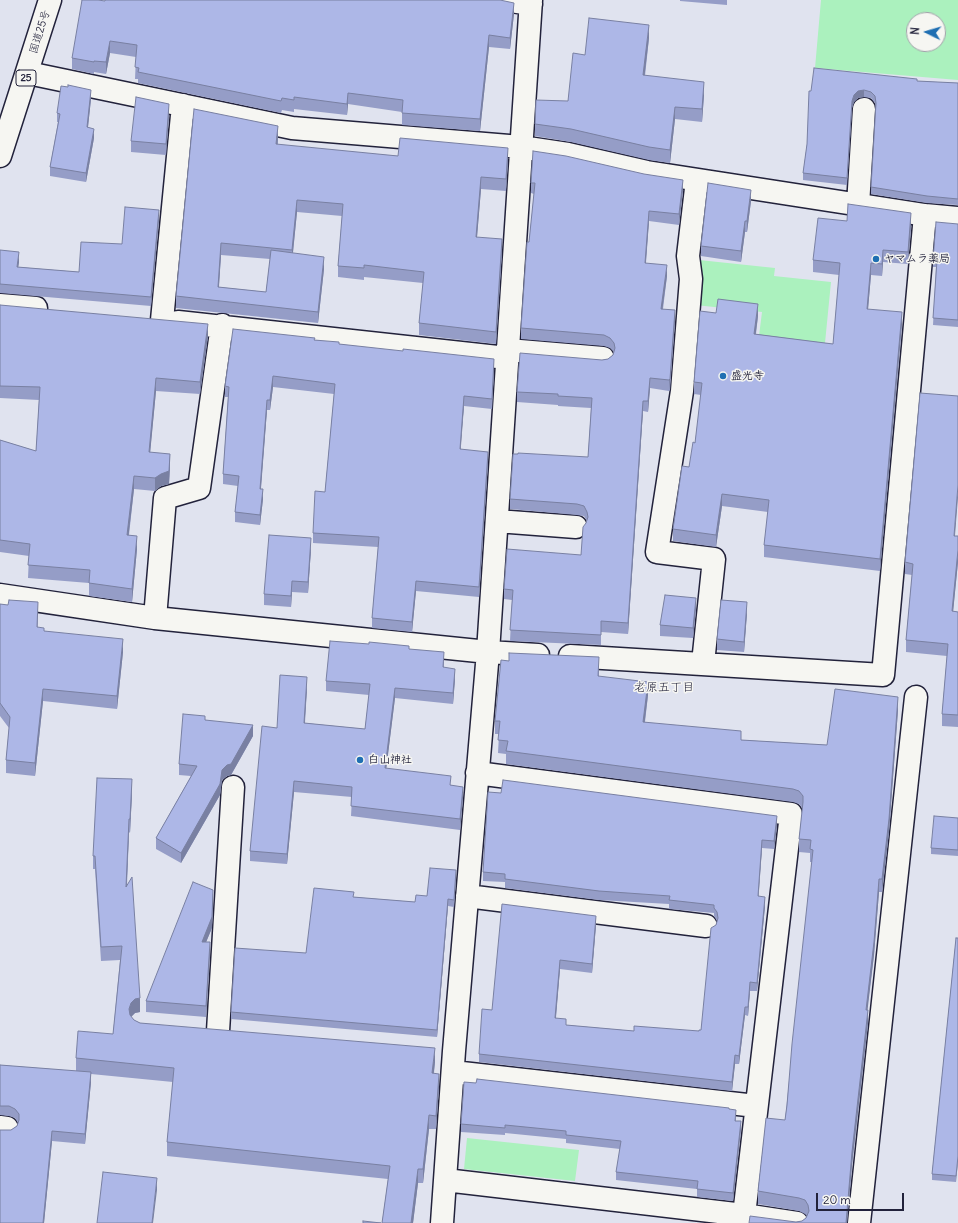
<!DOCTYPE html>
<html>
<head>
<meta charset="utf-8">
<style>
  body { margin:0 }
  #map { position:relative; width:958px; height:1223px; overflow:hidden; background:#e0e3ef; font-family:Delius,sans-serif }
  canvas { display:block }
  .north { position:absolute; left:906px; top:12px; width:40px; height:40px; box-sizing:border-box; background:#f6f6f2; border:1px solid #a1a1a9; border-radius:50%; rotate:275deg; font-size:11px; font-weight:700; line-height:16px; text-align:center; color:#22223b }
  .north::after { content:''; display:block; margin:auto; width:14px; height:18px; background:#1f6fb2; clip-path:polygon(50% 0,100% 100%,50% 72%,0 100%) }
  .scale { position:absolute; left:816px; top:1193px; width:88px; height:18px; box-sizing:border-box; border:2px solid #22223b; border-top:0; padding-left:5px; font-size:12px; line-height:14px; white-space:nowrap; color:#22223b; -webkit-text-stroke:3px #f6f6f2; paint-order:stroke }
</style>
</head>
<body>
<div id="map">
<canvas width="958" height="1223"></canvas>
<div class="north">N</div>
<div class="scale">20 m</div>
</div>
<script>
const context = document.querySelector('canvas').getContext('2d');
context.lineJoin = 'round';
function paint(path, color) { context.fillStyle = color; context.fill(path, 'evenodd'); }
const poly = rows => new Path2D(rows.map(r => 'M' + r).join(''));
function trace(path, color, width, dash) { context.strokeStyle = color; context.lineWidth = width; context.lineCap = dash ? 'butt' : 'round'; context.setLineDash(dash || []); context.stroke(path); }
function write(font, color, halo, rows, align = 'center') {
  context.font = font + ' Delius,"Klee One",sans-serif'; context.lineWidth = 3; context.setLineDash([]); context.textBaseline = 'middle'; context.strokeStyle = halo; context.fillStyle = color; for (const [text, x, y, turn = 0] of rows) {
    context.save(); context.translate(x, y); context.rotate((+turn || 0) * Math.PI / 180); context.textAlign = isNaN(turn) ? turn : align; if (halo) context.strokeText(text, 0, 0); context.fillText(text, 0, 0); context.restore();
  }
}
paint(poly([
  [821,0,958,0,958,80,815,68],
  [914,20,938,20,938,44,914,44],
  [699,260,775,268,774,276,831,282,825,343,759,336,762,312,695,305],
  [467,1138,579,1150,575,1181,464,1169]
]), '#abf1be');
const minor = poly([
  [504,0,531,4],
  [28,73,292,128,521,147,568,154,647,172,925,215,958,218],
  [697,180,688,256,691,279,682,391,657,552,714,559,703,663],
  [858,205,864,109],
  [0,305,36,308],
  [162,320,183,105],
  [178,322,507,358],
  [508,350,603,358],
  [497,521,576,527],
  [0,595,155,618,488,652,538,655],
  [155,618,165,498,199,488,222,325],
  [570,656,883,675,925,215],
  [477,773,791,814,744,1215],
  [467,896,706,926],
  [218,1031,233,787],
  [453,1072,756,1106],
  [0,1127,7,1128],
  [445,1180,744,1215,797,1223],
  [442,1223,454,1051,488,652,531,0],
  [859,1223,916,697]
]);
const highway = poly([
  [0,156,50,0]
]);
trace(minor, '#22223b', 25);
trace(highway, '#22223b', 25);
trace(minor, '#f6f6f2', 22);
trace(highway, '#f6f6f2', 22);
paint(poly([
  [680,0,727,0,727,5,680,1],
  [105,1,514,14,510,49,489,47,480,131,402,125,402,112,348,104,347,115,294,109,294,112,282,110,281,113,138,83,138,79,135,79,136,57,110,53,106,74,94,72,94,74,72,69,72,58],
  [649,38,645,76,704,95,702,122,675,119,670,163,649,160,571,142,535,136,535,124,568,101,585,55],
  [917,81,958,83,958,205,927,203,871,194,876,108,875,103,871,98,864,97,858,98,854,102,852,108,847,185,803,180,803,173,807,144,811,91],
  [91,99,88,127,94,138,86,182,50,176,50,167,58,122,57,122,57,113],
  [169,115,166,155,131,152,131,141],
  [278,138,278,145,398,156,508,160,506,191,481,189,477,237,502,251,496,344,419,335,419,323,423,283,364,277,364,280,338,277,338,266,342,216,297,212,293,253,324,269,318,323,176,308,176,296],
  [221,255,270,259,266,292,219,287],
  [531,183,683,190,679,225,649,221,646,263,667,276,663,309,675,321,670,390,669,391,650,388,648,412,643,411,628,634,601,632,601,645,510,641,512,600,504,599,504,589,581,555,587,521,584,516,577,515,510,509,510,499,588,457,591,408,558,406,558,405,517,402,517,392,602,360,608,359,613,355,614,352,610,348,604,346,521,339,521,328,529,242,534,194,531,193],
  [751,201,747,232,745,232,741,262,701,256,701,246],
  [159,219,151,306,0,293,0,250,19,262,18,267,79,272],
  [847,221,911,226,908,264,883,262,882,276,871,275,868,309,902,324,880,571,764,557,764,545,768,512,722,506,716,547,673,541,673,529,695,443,701,395,694,394,694,382,716,313,758,316,756,334,833,344,839,275,813,272,813,260],
  [957,224,958,224,958,327,933,325,936,267,933,267,933,260],
  [0,305,208,336,200,394,156,391,150,452,170,467,169,484,161,486,155,491,134,489,129,535,137,549,132,602,89,596,89,583,28,578,29,556,0,552,0,440,36,451,39,400,0,398],
  [315,340,494,369,492,409,464,406,460,449,488,462,479,597,416,591,412,632,372,628,372,618,378,547,313,543,313,533,325,492,334,394,273,387,270,410,267,410,261,489,263,499,260,525,235,522,235,512,238,486,223,484,223,474,228,397,225,397,225,386],
  [955,536,958,536,958,562,953,611,958,612,958,727,942,726,942,714,947,656,906,652,906,640,912,575,905,574,905,562],
  [311,549,308,593,292,592,291,607,264,605,264,594],
  [0,604,38,615,37,627,44,631,123,652,117,709,43,701,35,776,6,773,6,760,9,728,0,716],
  [696,608,693,638,660,636,660,625],
  [747,613,744,652,717,650,717,639],
  [409,649,444,662,444,668,455,679,453,704,395,698,386,769,451,785,463,797,460,830,351,816,352,797,294,792,287,864,250,861,250,851,277,728,307,688,305,723,365,729,369,695,326,691,326,681],
  [509,661,599,670,599,677,648,695,645,722,741,740,827,745,898,710,889,832,882,892,879,892,874,955,867,1010,868,1023,852,1165,847,1223,749,1223,796,1222,802,1221,806,1218,807,1216,805,1214,799,1211,758,1204,758,1191,785,1120,812,862,810,862,810,853,799,852,799,839,803,809,799,804,793,802,506,764,506,754,498,753,499,734,495,734,495,721],
  [205,720,253,736,231,775,227,776,222,780,220,795,181,863,156,849,156,838,191,776,179,775,179,764],
  [132,793,130,833,129,832,127,886,140,1012,135,1013,131,1017,134,1020,140,1023,435,1062,434,1073,439,1087,436,1129,429,1129,423,1183,418,1183,413,1223,382,1223,388,1179,167,1156,167,1142,173,1082,91,1074,91,1082,85,1144,52,1141,44,1223,0,1223,6,1130,11,1130,17,1126,18,1123,15,1118,9,1116,0,1115,0,1065,76,1071,76,1058,113,1034,120,960,101,961,95,869,93,869,93,856],
  [958,818,958,856,931,854,931,848],
  [777,825,774,849,762,848,758,896,765,906,757,991,750,991,748,1016,745,1015,739,1064,735,1064,732,1091,479,1062,479,1054,492,1010,596,925,592,973,560,969,556,1018,566,1025,634,1031,699,1031,701,1030,716,925,717,921,714,916,714,913,669,909,669,904,599,900,505,888,505,882,483,881,483,872],
  [456,877,454,907,448,906,437,1037,231,1019,231,1012,306,953,354,897,415,902,427,896],
  [213,901,212,928,206,942,210,953,206,1017,146,1012,146,1001],
  [956,938,956,1182,932,1180,932,1174],
  [729,1109,736,1118,736,1121,741,1129,733,1201,697,1197,697,1189,616,1180,616,1172,620,1149,566,1143,566,1139,505,1133,505,1135,461,1132,461,1124]
]), '#959dc7');
paint(poly([
  [514,3,514,14,510,49,510,38],
  [649,25,649,38,643,88,643,75],
  [489,35,489,47,480,131,480,119],
  [110,41,110,53,106,74,106,62],
  [704,82,704,95,702,122,702,109],
  [91,90,91,99,87,136,87,127],
  [864,90,864,97,858,98,854,102,852,108,847,185,852,101,854,95,858,91],
  [348,93,348,104,347,115,347,104],
  [169,104,169,115,166,155,166,144],
  [675,107,675,119,670,163,670,150],
  [278,126,278,138,276,156,276,144],
  [94,129,94,138,86,182,86,173],
  [508,148,508,160,506,191,506,179],
  [481,177,481,189,476,249,476,237],
  [683,180,683,190,679,225,679,214],
  [751,190,751,201,747,232,747,221],
  [297,200,297,212,292,261,292,250],
  [159,210,159,219,151,306,151,297],
  [649,211,649,221,645,273,645,263],
  [911,213,911,226,908,264,908,252],
  [745,221,745,232,741,262,741,251],
  [502,239,502,251,496,344,496,332],
  [221,243,221,255,218,299,218,287],
  [883,250,883,262,882,276,882,264],
  [19,252,19,262,17,276,17,267],
  [324,257,324,269,318,323,318,312],
  [871,263,871,275,867,321,867,309],
  [667,265,667,276,661,319,661,309],
  [758,304,758,316,754,346,754,334],
  [675,310,675,321,669,391,669,380],
  [902,312,902,324,880,571,880,559],
  [208,324,208,336,200,394,200,382],
  [494,359,494,369,492,409,492,399],
  [273,376,273,387,270,410,270,400],
  [156,378,156,391,149,465,149,452],
  [650,378,650,388,648,412,648,401],
  [464,396,464,406,460,459,460,449],
  [267,400,267,410,260,499,260,489],
  [643,401,643,411,628,634,628,623],
  [488,452,488,462,479,597,479,587],
  [170,454,170,467,169,484,161,486,155,491,155,478],
  [134,476,134,489,127,548,127,535],
  [958,485,958,497,954,548,954,536],
  [263,489,263,499,260,525,260,515],
  [722,494,722,506,716,547,716,535],
  [137,536,137,549,132,602,132,589],
  [311,538,311,549,308,593,308,582],
  [958,550,958,562,952,623,952,611],
  [292,581,292,592,291,607,291,596],
  [416,581,416,591,412,632,412,622],
  [696,598,696,608,693,638,693,628],
  [38,602,38,615,37,640,37,627],
  [747,602,747,613,744,652,744,642],
  [123,639,123,652,117,709,117,696],
  [455,669,455,679,453,704,453,693],
  [307,677,307,688,304,733,304,723],
  [648,682,648,695,643,735,643,722],
  [395,688,395,698,385,779,385,768],
  [43,689,43,701,35,776,35,763],
  [898,697,898,710,889,832,882,892,882,879],
  [253,725,253,736,231,775,227,776,222,780,220,795,181,863,181,853,222,770],
  [132,779,132,793,130,833,130,819],
  [294,781,294,792,287,864,287,854],
  [463,787,463,797,460,830,460,819],
  [777,816,777,825,774,849,774,841],
  [129,819,129,832,126,901,126,887],
  [762,840,762,848,758,905,758,896],
  [456,870,456,877,454,907,454,900],
  [879,879,879,892,874,955,866,1023,866,1010],
  [213,890,212,928,202,952,202,942],
  [765,897,765,906,757,991,757,983],
  [448,899,448,906,437,1037,437,1030],
  [596,916,596,925,592,973,592,964],
  [210,942,210,953,206,1017,206,1006],
  [560,960,560,969,555,1027,555,1018],
  [750,982,750,991,748,1016,748,1007],
  [140,998,140,1012,135,1013,131,1017,129,1023,129,1009,131,1003,135,999],
  [745,1007,745,1015,739,1064,739,1056],
  [868,1010,868,1023,852,1165,847,1223,846,1223,852,1152],
  [435,1048,435,1062,432,1087,432,1073],
  [735,1055,735,1064,732,1091,732,1082],
  [91,1072,91,1082,85,1144,85,1134],
  [439,1074,439,1087,436,1129,436,1116],
  [429,1115,429,1129,423,1183,423,1169],
  [741,1121,741,1129,733,1201,733,1193],
  [52,1131,52,1141,44,1223,43,1223],
  [958,1156,958,1162,956,1182,956,1176],
  [418,1169,418,1183,413,1223,411,1223],
  [157,1178,157,1190,153,1223,152,1223]
]), '#7980a2');
const building = poly([
  [82,0,98,0,105,1,105,0,500,0,514,3,510,38,489,35,480,119,402,113,403,100,348,93,347,104,294,97,294,100,282,98,281,101,138,72,139,68,135,67,137,45,110,41,106,62,94,61,94,62,72,58,82,0],
  [589,18,649,25,643,75,704,82,702,109,675,107,670,150,649,147,571,129,535,124,536,100,568,101,573,53,585,55,589,18],
  [814,68,917,79,917,81,958,83,958,199,927,196,871,187,876,103,875,96,871,92,864,90,858,91,854,95,852,101,847,178,803,173,807,144,809,91,811,91,814,68],
  [68,85,91,90,87,127,94,129,86,173,50,167,60,114,57,113,61,86,68,87,68,85],
  [136,97,169,104,166,144,131,141,136,97],
  [194,109,278,126,276,144,398,156,400,138,508,148,506,179,481,177,476,237,502,239,496,332,419,323,424,272,364,265,364,268,338,266,343,204,297,200,292,250,221,243,218,287,266,292,271,250,324,257,318,312,176,296,194,109],
  [533,151,566,156,644,174,683,180,679,214,649,211,645,263,667,265,661,309,675,310,670,379,669,380,650,378,648,401,643,401,628,623,601,621,601,635,510,630,513,590,504,589,507,549,581,555,583,527,586,523,588,517,587,512,584,506,577,504,510,499,513,454,518,454,518,453,588,457,592,398,558,396,558,394,517,392,520,353,602,360,608,359,613,355,615,348,614,343,610,338,604,335,521,328,527,242,529,242,535,183,531,183,533,151],
  [708,183,751,190,747,221,745,221,741,251,701,246,708,183],
  [848,204,911,213,908,252,883,250,882,264,871,263,867,309,902,312,880,559,764,545,769,500,722,494,716,535,673,529,682,466,689,467,693,442,695,443,702,383,694,382,700,311,716,313,718,299,758,304,754,334,833,344,840,263,813,260,818,218,847,221,848,204],
  [125,207,159,210,151,297,0,284,0,250,19,252,17,267,79,272,81,242,122,244,125,207],
  [936,222,958,224,958,320,933,318,937,260,933,260,936,222],
  [0,305,208,324,200,382,156,378,149,452,170,454,169,471,161,474,155,478,134,476,127,535,137,536,132,589,89,583,90,570,28,565,30,544,0,540,0,440,36,451,40,387,0,386,0,305],
  [233,329,315,338,314,340,339,342,339,344,403,351,403,349,494,359,492,399,464,396,460,449,488,452,479,587,416,581,412,622,372,618,379,537,313,533,315,491,325,492,335,384,273,376,270,400,267,400,260,489,263,489,260,515,235,512,239,476,223,474,229,387,225,386,233,329],
  [920,393,958,396,958,485,954,536,958,536,958,550,952,611,958,612,958,715,942,714,948,644,906,640,913,564,905,562,920,393],
  [269,535,311,538,308,582,292,581,291,596,264,594,269,535],
  [665,595,696,598,693,628,660,625,665,595],
  [9,600,38,602,37,627,44,628,44,631,123,639,117,696,43,689,35,763,6,760,10,717,0,703,0,604,8,605,9,600],
  [721,600,747,602,744,642,717,639,721,600],
  [330,641,369,644,369,642,409,646,409,649,444,652,443,667,455,669,453,693,395,688,385,768,451,776,450,785,463,787,460,819,351,806,352,787,294,781,287,854,250,851,262,726,277,728,280,675,307,677,304,723,365,729,370,684,326,681,330,641],
  [509,653,599,657,598,676,648,682,643,722,741,731,741,740,827,745,835,689,898,697,889,819,882,879,879,879,874,942,866,1010,868,1010,852,1152,846,1223,749,1223,750,1216,796,1222,802,1221,806,1218,809,1211,808,1205,805,1200,799,1198,758,1191,766,1118,785,1120,787,1105,792,1044,813,850,810,849,811,840,799,839,803,802,803,796,799,791,793,789,506,751,508,741,498,740,500,721,495,721,501,660,509,661,509,653],
  [183,714,205,716,205,720,253,725,231,764,227,765,222,770,220,784,181,853,156,838,197,766,179,764,183,714],
  [97,778,132,779,130,819,129,819,126,887,132,877,140,998,135,999,131,1003,129,1009,130,1015,134,1020,140,1023,435,1048,432,1073,439,1074,436,1116,429,1115,423,1169,418,1169,411,1223,382,1223,390,1166,167,1142,174,1068,76,1058,78,1031,113,1034,122,946,101,947,95,856,93,856,97,778],
  [503,780,777,816,774,841,762,840,758,896,765,897,757,983,750,982,748,1007,745,1007,739,1056,735,1055,732,1082,479,1054,482,1009,492,1010,502,904,596,916,592,964,560,960,555,1018,566,1019,566,1025,634,1031,634,1026,699,1031,699,1030,701,1030,711,928,716,925,718,918,717,912,714,908,714,905,669,900,670,896,599,891,505,879,505,874,483,872,488,792,501,793,503,780],
  [934,816,958,818,958,850,931,848,934,816],
  [430,868,456,870,454,900,448,899,437,1030,231,1012,235,948,306,953,314,888,354,892,353,897,415,902,416,895,427,896,430,868],
  [193,882,213,890,212,917,202,942,210,942,206,1006,146,1001,193,882],
  [956,938,958,938,958,1156,956,1176,932,1174,956,938],
  [0,1065,91,1072,85,1134,52,1131,43,1223,0,1223,0,1130,11,1130,17,1126,19,1120,19,1114,15,1109,9,1106,0,1106,0,1065],
  [477,1079,729,1108,729,1109,736,1110,735,1121,741,1121,733,1193,697,1189,698,1181,616,1172,621,1141,566,1135,566,1131,505,1125,505,1128,461,1124,464,1082,476,1083,477,1079],
  [103,1172,157,1178,152,1223,97,1223,103,1172],
  [363,1221,381,1223,363,1223,363,1221]
]);
paint(building, '#adb7e7');
trace(building, '#7980a2', 1);
for (const [x, y, r, color] of [
  [876,259,4,"#1f6fb2"],
  [723,376,4,"#1f6fb2"],
  [360,760,4,"#1f6fb2"]
]) { const dot = new Path2D(); dot.arc(x, y, r, 0, 2 * Math.PI); context.fillStyle = color; context.fill(dot); trace(dot, '#f6f6f2', 1.5); }
for (const [x, y, w] of [
  [26,78,20]
]) { const box = new Path2D(); box.roundRect(x - w / 2, y - 8, w, 16, 3); context.fillStyle = '#f6f6f2'; context.fill(box); trace(box, '#22223b', 1); }
write('bold 10px', '#22223b', null, [
  ["25",26,78]
]);
write('11px', '#22223b', '#f6f6f2', [
  ["国道25号",40,32,-73]
]);
write('bold 11px', '#22223b', '#f6f6f2', [
  ["ヤマムラ薬局",884,259],
  ["盛光寺",731,376],
  ["白山神社",368,760]
], 'left');
write('12px', '#22223b', '#f6f6f2', [
  ["老原五丁目",664,688]
]);
</script>
</body>
</html>
